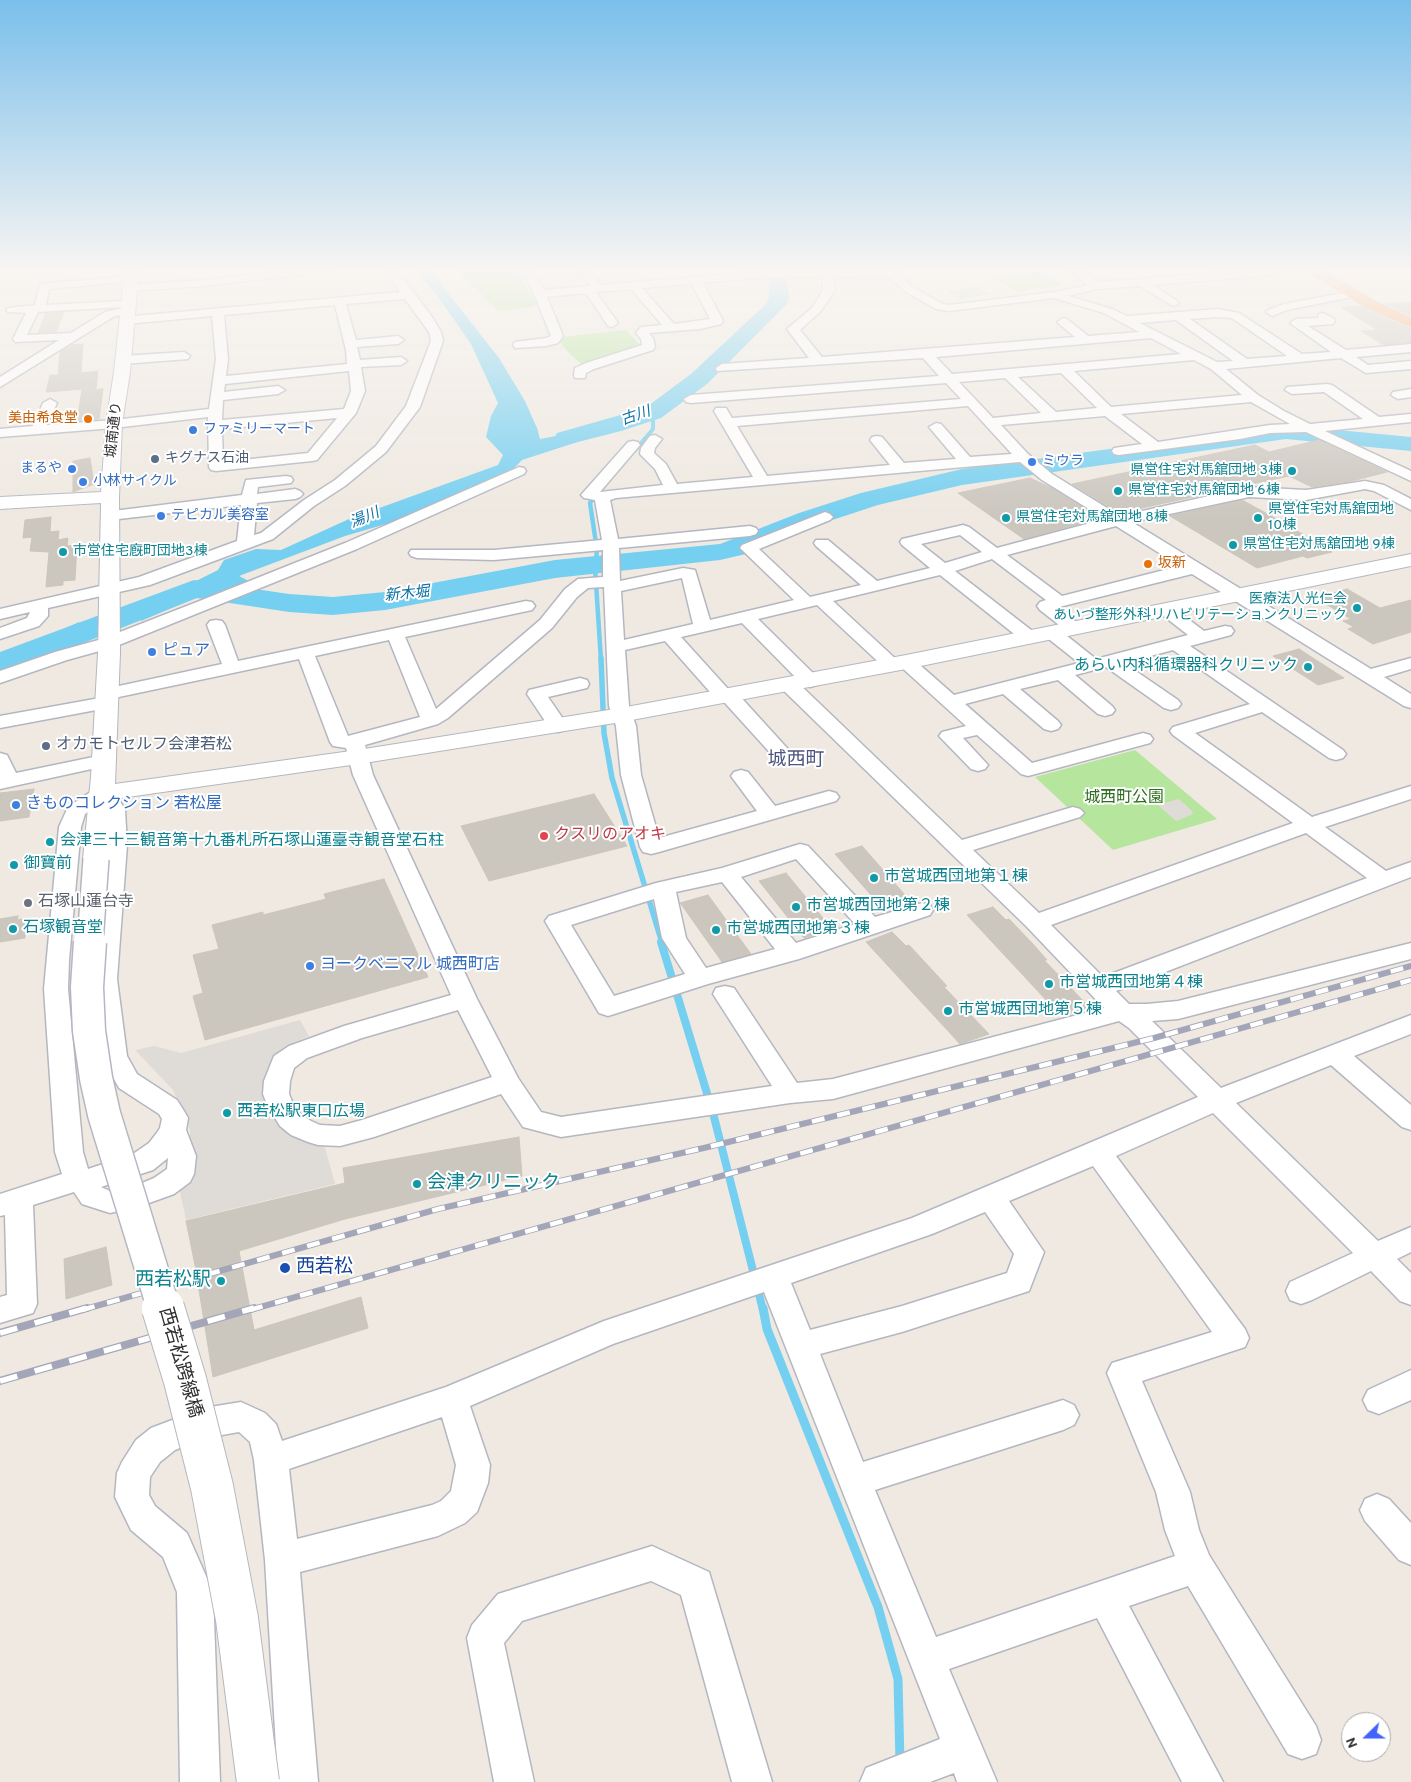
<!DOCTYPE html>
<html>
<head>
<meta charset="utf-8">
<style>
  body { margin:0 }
  #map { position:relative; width:1411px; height:1782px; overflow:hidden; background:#efe9e1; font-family:Overpass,sans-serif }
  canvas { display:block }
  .north { position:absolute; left:1341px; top:1712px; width:50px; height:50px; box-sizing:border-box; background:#fff; border:1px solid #ababab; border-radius:50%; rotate:248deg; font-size:14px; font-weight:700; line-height:20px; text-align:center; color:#2e2e2e }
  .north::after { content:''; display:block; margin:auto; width:18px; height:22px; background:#4264fb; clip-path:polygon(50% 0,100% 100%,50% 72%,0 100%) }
</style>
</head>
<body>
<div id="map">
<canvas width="1411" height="1782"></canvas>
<div class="north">N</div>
</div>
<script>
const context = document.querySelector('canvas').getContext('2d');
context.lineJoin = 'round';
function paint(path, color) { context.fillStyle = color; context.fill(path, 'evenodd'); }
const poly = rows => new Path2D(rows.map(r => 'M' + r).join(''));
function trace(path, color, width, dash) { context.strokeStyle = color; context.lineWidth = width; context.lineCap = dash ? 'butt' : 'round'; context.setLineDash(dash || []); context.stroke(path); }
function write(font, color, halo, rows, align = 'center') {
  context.font = font + ' Overpass,"Noto Sans JP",sans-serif'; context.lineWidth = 4; context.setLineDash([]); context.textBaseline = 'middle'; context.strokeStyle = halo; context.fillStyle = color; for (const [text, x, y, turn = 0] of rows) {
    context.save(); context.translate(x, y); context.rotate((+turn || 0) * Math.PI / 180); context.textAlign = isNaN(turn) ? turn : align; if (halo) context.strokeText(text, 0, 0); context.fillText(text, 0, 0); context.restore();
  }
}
paint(poly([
  [455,269,515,269,537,305,528,308,498,311],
  [1041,272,1063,285,1019,292,990,277],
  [626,330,642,347,582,365,566,350,559,340,561,337],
  [1135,750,1217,819,1113,850,1035,777]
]), '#b6e59e');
paint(poly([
  [977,287,990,294,960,299,947,291]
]), '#c8d9b8');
paint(poly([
  [1179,799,1192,811,1193,814,1176,821,1158,805],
  [300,1020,309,1036,293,1043,280,1053,269,1075,267,1106,274,1120,290,1132,323,1140,335,1184,186,1220,178,1183,190,1167,190,1130,173,1090,135,1050,154,1046,181,1053]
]), '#dfdcd8');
paint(poly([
  [414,269,429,269,499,358,525,401,537,428,540,439,626,423,596,436,522,460,512,470,403,519,345,536,239,576,253,583,221,597,204,594,141,621,137,604,186,586,218,570,224,560,256,549,281,550,349,519,498,465,503,455,486,437,491,416,498,403,471,344,436,294],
  [79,622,77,643,0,670,0,656,13,653]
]), '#75cff0');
trace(poly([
  [644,440,653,429,653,413]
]), '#75cff0', 4);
trace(poly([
  [635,450,645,439],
  [597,493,590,503,597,550,595,568,601,660]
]), '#75cff0', 4.5);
trace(poly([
  [601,658,604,733,612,778,662,943]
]), '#75cff0', 5.5);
trace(poly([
  [661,942,713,1113,763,1310]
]), '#75cff0', 8);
trace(poly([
  [763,1308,767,1329,878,1607,898,1679,900,1763]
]), '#75cff0', 9);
paint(poly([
  [768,269,786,269,789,297,786,305,707,384,661,418,621,431,566,445,557,443,554,438,557,433,645,408,691,374,767,303,769,297,768,269],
  [1286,425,1411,437,1411,451,1286,439,962,485,878,505,817,525,750,553,720,560,555,578,385,610,333,615,289,612,197,598,53,655,0,671,0,652,194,580,289,594,333,597,385,592,555,560,720,544,799,513,861,493,962,469,1286,425]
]), '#75cff0');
const building = poly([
  [1411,302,1411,316,1386,304,1411,302],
  [1360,306,1411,329,1411,342,1384,345,1361,331,1377,330,1341,307,1360,306],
  [64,312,56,332,38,333,46,313,64,312],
  [83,344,81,373,98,371,96,388,46,392,50,375,58,375,60,352,72,345,83,344],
  [103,389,99,419,77,421,82,390,103,389],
  [1319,440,1387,472,1348,482,1312,487,1289,476,1119,513,1072,484,1255,445,1269,452,1319,440],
  [90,458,94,484,73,492,73,461,90,458],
  [1030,478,1052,488,1100,518,1024,539,958,493,1030,478],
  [1242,500,1284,523,1332,552,1307,558,1303,556,1257,568,1170,516,1242,500],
  [51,517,50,532,59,531,58,540,68,538,67,546,77,545,75,580,63,581,63,585,46,587,49,552,30,551,32,537,23,538,25,520,51,517],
  [1347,589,1380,608,1411,600,1411,632,1373,644,1348,629,1354,627,1343,621,1351,619,1316,598,1347,589],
  [1299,649,1344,678,1318,685,1273,656,1299,649],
  [34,789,29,817,0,821,0,793,34,789],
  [594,794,627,846,489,881,461,826,594,794],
  [862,846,912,903,885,911,835,854,862,846],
  [786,873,832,929,804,938,759,881,786,873],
  [384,879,428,977,205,1040,193,996,203,993,193,955,219,949,212,925,263,912,263,915,326,899,324,894,384,879],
  [708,895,751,954,722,962,681,904,680,903,708,895],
  [993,907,1006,920,1009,919,1033,944,1047,960,1044,960,1089,1007,1061,1016,967,915,993,907],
  [18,916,17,920,26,918,25,938,0,942,0,919,18,916],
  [892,932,906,946,909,945,947,986,944,987,989,1034,960,1044,866,942,892,932],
  [519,1137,522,1176,345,1219,239,1251,254,1330,361,1297,368,1328,213,1377,195,1265,186,1221,345,1183,343,1168,519,1137],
  [106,1247,112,1285,66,1299,64,1259,106,1247]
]);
paint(building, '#cbc7bf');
trace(building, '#cbc5ba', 1);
const street = poly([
  [297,269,331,269,326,272,204,286,130,291,124,288,130,285,204,280,297,269],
  [385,269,396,269,432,317,441,332,443,341,420,407,386,452,345,486,314,506,273,539,150,585,48,608,48,616,39,626,0,639,0,628,27,618,30,612,0,619,0,609,139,577,237,541,241,505,110,520,105,518,102,515,105,512,242,495,246,480,286,476,291,477,293,480,291,483,258,487,257,494,295,489,300,491,303,494,300,497,295,499,257,503,254,535,261,533,304,500,335,480,376,446,406,406,431,341,429,332,405,299,346,304,356,340,398,336,404,340,398,344,357,347,360,360,401,357,407,361,401,365,361,367,365,391,356,413,317,460,312,461,216,471,211,470,209,467,208,417,114,428,0,437,0,429,33,426,43,403,50,399,57,403,47,425,114,420,209,409,216,359,212,316,127,324,123,323,121,320,123,317,400,292,385,269],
  [335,305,346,350,347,364,226,376,228,359,224,315,335,305],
  [349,371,351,391,344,409,222,420,223,400,278,394,285,390,278,386,224,392,225,384,349,371],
  [337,418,308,453,223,462,222,429,337,418],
  [522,269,532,269,544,290,590,286,577,269,588,269,601,285,755,272,894,269,914,288,943,304,949,305,1055,292,1088,285,1069,269,1081,269,1099,282,1266,269,1313,269,1308,272,1153,285,1177,301,1179,303,1177,305,1173,306,1140,286,1097,289,1068,296,1112,309,1127,316,1218,309,1239,313,1302,354,1331,352,1290,323,1296,319,1318,318,1319,314,1323,313,1333,318,1335,321,1333,324,1308,326,1346,350,1411,344,1411,352,1356,357,1368,365,1411,361,1411,369,1366,373,1341,358,1226,369,1258,395,1284,411,1310,424,1363,419,1324,392,1292,394,1285,390,1287,387,1327,384,1332,385,1379,417,1411,414,1411,422,1325,431,1411,471,1411,481,1306,432,1270,433,1240,439,1119,455,1114,454,1112,451,1114,448,1142,444,1105,416,1001,425,1028,454,1052,474,1120,516,1249,487,1306,490,1365,481,1384,485,1411,499,1411,510,1374,491,1365,489,1306,500,1249,497,1132,522,1371,669,1411,658,1411,669,1384,677,1411,694,1411,708,1404,706,1192,574,1059,607,1083,628,1080,632,1074,633,1068,632,1040,610,1037,606,1040,602,1046,600,992,559,955,571,1035,633,1038,637,1035,641,1029,642,1023,641,940,575,833,601,898,661,906,657,912,658,954,695,1079,663,1045,636,1042,632,1045,628,1051,627,1057,628,1096,659,1188,635,1156,610,1159,606,1165,605,1171,606,1204,631,1225,626,1231,627,1234,631,1231,635,1190,646,1343,750,1346,754,1343,758,1336,760,1329,758,1262,712,1195,733,1312,817,1411,786,1411,799,1325,827,1386,871,1411,862,1411,877,1116,991,1129,1004,1147,1004,1178,1001,1411,943,1411,959,1178,1019,1152,1021,1221,1088,1411,1015,1411,1034,1354,1056,1411,1105,1411,1130,1402,1127,1331,1065,1236,1103,1378,1241,1411,1227,1411,1252,1397,1259,1411,1273,1411,1305,1400,1301,1371,1271,1312,1300,1301,1304,1290,1300,1286,1291,1290,1282,1353,1253,1213,1113,1116,1156,1245,1329,1249,1338,1245,1347,1142,1381,1190,1492,1199,1530,1209,1555,1316,1726,1321,1740,1316,1754,1302,1759,1288,1754,1188,1586,1129,1606,1223,1782,1182,1782,1097,1618,949,1669,997,1782,957,1782,954,1773,930,1782,860,1782,866,1768,940,1739,764,1292,613,1344,470,1406,490,1465,488,1483,477,1512,465,1523,438,1536,300,1572,318,1782,278,1782,265,1560,254,1460,250,1442,239,1432,205,1438,175,1450,160,1462,150,1477,149,1495,155,1506,187,1533,213,1592,220,1782,180,1782,177,1592,163,1557,131,1530,115,1497,117,1473,122,1462,136,1440,151,1428,204,1408,241,1402,265,1413,276,1424,282,1441,446,1387,604,1321,912,1218,1198,1097,1129,1028,1119,1021,833,1099,790,1103,561,1137,523,1127,501,1094,374,1137,340,1146,318,1145,308,1142,291,1135,280,1126,268,1107,263,1094,264,1081,274,1056,289,1046,344,1026,451,995,353,775,346,748,333,746,330,742,299,659,114,698,116,702,114,706,107,708,0,728,0,716,100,698,98,694,100,690,222,664,207,625,210,621,216,620,222,621,225,625,238,661,526,601,532,602,535,606,532,610,405,637,436,709,540,620,565,589,578,579,603,577,603,550,494,560,417,558,411,556,409,553,411,550,494,550,602,540,595,500,584,498,581,495,628,442,633,441,638,442,640,445,600,492,663,485,655,469,640,454,641,448,650,436,655,435,662,439,655,448,654,453,666,464,677,484,753,477,714,411,716,408,726,408,732,418,961,399,946,383,691,403,686,402,684,399,691,395,939,376,923,358,717,371,716,368,722,364,809,358,787,329,813,307,823,290,822,276,755,278,703,283,723,321,721,324,700,329,649,333,653,338,655,347,653,350,594,369,586,373,585,378,575,378,574,375,575,368,586,363,642,345,641,339,636,333,641,327,662,325,631,289,596,292,618,323,612,327,608,326,586,293,547,297,563,336,558,343,546,346,515,348,513,345,515,342,546,338,551,336,534,294,522,269],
  [833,276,890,278,906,292,936,309,949,311,1054,298,1104,313,1139,332,1088,336,1067,319,1063,318,1057,322,1075,337,822,357,800,330,821,311,835,290,833,276],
  [692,284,710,319,674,324,642,288,692,284],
  [1218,317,1232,318,1287,356,1247,359,1190,319,1218,317],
  [1176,320,1233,361,1217,362,1140,323,1176,320],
  [1151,338,1181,354,952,374,936,357,1151,338],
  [1194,360,1211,369,1242,395,1111,407,1074,371,1194,360],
  [1061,373,1097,408,1056,412,1018,377,1061,373],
  [1005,378,1041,413,993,418,959,382,1005,378],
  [1251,402,1290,424,1270,425,1158,442,1121,414,1251,402],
  [968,406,1012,454,970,457,941,424,936,423,929,427,956,459,904,463,882,437,877,436,872,437,870,440,890,465,767,476,737,426,968,406],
  [1020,462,1042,480,1105,519,997,548,969,527,963,525,902,539,900,542,902,545,930,568,877,581,828,540,816,540,814,543,816,546,861,585,810,597,759,549,830,520,833,517,830,514,825,512,820,514,742,545,740,548,794,600,710,620,695,570,683,568,620,581,619,548,750,536,756,534,758,531,756,528,750,526,618,539,610,500,616,498,1020,462],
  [1116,526,1180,566,1062,596,1007,555,1116,526],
  [960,535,982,552,945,563,921,544,960,535],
  [682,578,693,624,624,640,621,591,682,578],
  [604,587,609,706,616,726,621,775,640,847,643,852,651,854,659,852,836,801,839,797,836,793,829,791,775,806,748,772,741,770,734,772,731,776,757,811,659,838,641,775,636,726,629,706,625,650,665,641,718,701,725,703,773,756,780,758,787,756,790,752,787,748,736,692,729,690,681,637,742,623,803,685,810,687,817,685,819,681,817,677,758,619,817,605,886,669,892,670,900,666,966,726,942,732,939,736,971,769,978,771,985,769,988,765,963,738,977,735,1021,774,1028,776,1150,743,1153,739,1150,735,1143,733,1032,763,965,704,1003,694,1044,729,1051,731,1058,729,1061,725,1058,721,1020,689,1058,680,1098,714,1105,716,1112,714,1115,710,1112,706,1075,675,1106,667,1164,708,1171,710,1178,708,1181,704,1178,700,1124,663,1173,650,1250,704,1173,727,1170,731,1173,735,1293,823,1039,913,973,850,1080,817,1084,813,1080,809,1073,807,1066,809,962,840,796,681,789,679,782,681,780,685,782,689,1027,927,1104,1008,833,1079,797,1083,734,988,725,986,716,988,713,994,772,1086,561,1117,541,1112,518,1078,477,999,373,775,365,745,438,724,448,718,552,628,577,597,588,588,604,587],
  [389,640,420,717,348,736,315,656,389,640],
  [1306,833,1367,878,1103,977,1051,925,1306,833],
  [458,1010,492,1077,362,1120,340,1126,320,1125,311,1121,298,1112,293,1104,289,1094,290,1081,294,1068,307,1058,362,1038,458,1010],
  [1093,1166,1212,1332,1112,1363,1107,1373,1156,1492,1165,1530,1175,1556,936,1637,875,1490,1063,1430,1074,1425,1079,1415,1074,1405,1063,1400,863,1462,820,1354,902,1332,1029,1291,1044,1252,1009,1201,1093,1166],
  [985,1212,1014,1254,1007,1273,902,1306,810,1330,791,1283,932,1234,985,1212],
  [442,1417,456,1465,451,1491,441,1501,432,1505,297,1539,289,1469,442,1417],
  [131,276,137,279,135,281,49,289,46,305,123,301,129,304,123,307,38,312,27,335,71,333,105,312,128,307,134,310,132,312,113,317,0,387,0,377,59,340,15,342,13,339,26,313,8,312,6,310,8,308,35,305,40,284,131,276],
  [1353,291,1357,292,1359,294,1357,296,1287,310,1272,316,1266,312,1268,310,1284,304,1353,291],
  [184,352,190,356,188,359,123,364,117,360,123,356,184,352],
  [1411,389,1411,397,1398,399,1391,395,1393,392,1411,389],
  [519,467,524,468,526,471,524,474,357,549,114,647,67,660,0,683,0,671,55,652,102,639,197,602,345,543,519,467],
  [580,678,587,680,589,684,587,688,548,697,568,726,565,730,558,732,551,730,527,694,529,690,580,678],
  [0,753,7,755,16,773,103,755,110,757,113,761,110,765,0,789,0,753],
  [102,787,109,789,117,796,125,810,127,845,117,979,127,1056,137,1074,177,1100,184,1111,188,1118,186,1130,196,1156,194,1174,190,1182,174,1194,138,1207,110,1213,82,1204,74,1192,33,1205,37,1304,33,1313,0,1323,0,1297,7,1295,5,1215,0,1216,0,1194,62,1174,55,1152,44,989,59,827,68,807,95,789,102,787],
  [101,803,105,810,105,845,93,979,101,1056,119,1088,159,1114,162,1119,160,1128,156,1134,149,1143,133,1154,88,1169,83,1152,68,989,69,960,81,827,85,814,101,803],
  [168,1158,167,1169,154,1178,135,1186,110,1191,101,1187,153,1170,168,1158],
  [800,844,808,846,875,917,922,903,930,905,933,910,930,915,799,959,708,984,608,1016,599,1013,545,921,549,916,656,883,722,868,800,844],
  [796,859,855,924,796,943,741,877,796,859],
  [722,882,775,949,706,968,686,938,676,892,722,882],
  [654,899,662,938,685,974,614,996,571,925,654,899],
  [1411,1370,1411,1400,1379,1414,1368,1410,1363,1400,1368,1390,1411,1370],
  [1377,1494,1389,1499,1411,1523,1411,1565,1399,1560,1365,1521,1360,1510,1365,1499,1377,1494],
  [652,1546,709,1572,772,1782,732,1782,681,1595,651,1581,522,1621,504,1643,534,1782,494,1782,467,1638,472,1625,498,1594,652,1546]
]);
const secondary = poly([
  [125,269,139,269,130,372,122,424,119,497,120,653,115,784,358,750,621,708,906,655,1411,554,1411,566,906,669,621,722,358,764,114,799,109,859,105,865,96,867,87,865,83,859,91,777,98,653,101,503,0,509,0,497,101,492,106,424,114,372,125,269]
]);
const highway = poly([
  [1303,269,1320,269,1375,301,1411,318,1411,327,1365,307,1303,269]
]);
trace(street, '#b4b7c1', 3);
trace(secondary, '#b4b7c1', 2);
trace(highway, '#c9c9c9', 2);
paint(street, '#fff');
paint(secondary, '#fff');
paint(highway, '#ffa35c');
const railFar1 = poly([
  [82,1310,438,1209,708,1147,1154,1038,1411,966],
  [250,1310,1411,980]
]);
const rail = poly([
  [0,1333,87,1308],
  [0,1381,254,1308]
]);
trace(railFar1, '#a3a6b8', 6);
trace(rail, '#a3a6b8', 8);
trace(railFar1, '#fff', 4.5, [13]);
trace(rail, '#fff', 5.5, [18]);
const secondaryBridgeFar2 = poly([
  [90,943,96,859]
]);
const secondaryBridgeFar1 = poly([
  [90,942,87,987,89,1031,96,1078,104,1114,164,1310]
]);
const secondaryBridge = poly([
  [163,1308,185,1380,212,1487,237,1619,258,1782]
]);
trace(secondaryBridgeFar2, '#b4b7c1', 28, []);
trace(secondaryBridgeFar1, '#b4b7c1', 35, []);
trace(secondaryBridge, '#b4b7c1', 44, []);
trace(secondaryBridgeFar2, '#fff', 25);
trace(secondaryBridgeFar1, '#fff', 32);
trace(secondaryBridge, '#fff', 42);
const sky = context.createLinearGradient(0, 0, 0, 519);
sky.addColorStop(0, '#7abfeb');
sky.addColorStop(0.52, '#f8f5f2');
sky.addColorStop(1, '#f8f5f200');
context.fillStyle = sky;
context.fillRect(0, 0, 1411, 519);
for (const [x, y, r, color] of [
  [88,419,5,"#e8710a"],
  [193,430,5,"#3f7fe0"],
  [155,459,5,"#5c6f8a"],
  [1032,462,5,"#3f7fe0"],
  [72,469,5,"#3f7fe0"],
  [1292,471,5,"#0f9aa8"],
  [83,482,5,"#3f7fe0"],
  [1118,491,5,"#0f9aa8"],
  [161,516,5,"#3f7fe0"],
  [1006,518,5,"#0f9aa8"],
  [1258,518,5,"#0f9aa8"],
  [1233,545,5,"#0f9aa8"],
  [63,552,5,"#0f9aa8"],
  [1148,564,5,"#e8710a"],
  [1357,608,5,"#0f9aa8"],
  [152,652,5,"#3f7fe0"],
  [1308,667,5,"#0f9aa8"],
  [46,746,5,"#5c6f8a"],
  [16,805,5,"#3f7fe0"],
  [544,836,5,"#e0444e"],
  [50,842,5,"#0f9aa8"],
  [14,865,5,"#0f9aa8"],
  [874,878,5,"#0f9aa8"],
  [28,903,5,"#6b7280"],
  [796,907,5,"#0f9aa8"],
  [13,929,5,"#0f9aa8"],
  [716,930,5,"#0f9aa8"],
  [310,966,5,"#3f7fe0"],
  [1049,984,5,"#0f9aa8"],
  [948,1011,5,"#0f9aa8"],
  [227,1113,5,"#0f9aa8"],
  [417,1184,5,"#0f9aa8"],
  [285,1268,6,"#1a4fb4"],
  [221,1281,5,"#0f9aa8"]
]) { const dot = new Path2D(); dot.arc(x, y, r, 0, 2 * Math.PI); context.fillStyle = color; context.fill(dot); trace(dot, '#fff', 2); }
write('14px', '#c56008', '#fff', [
  ["美由希食堂",78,419],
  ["坂新",1158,564,"left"]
], 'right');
write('14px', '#2e2e2e', '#fff', [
  ["城南通り",115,430,-84]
]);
write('14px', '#366cbe', '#fff', [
  ["ファミリーマート",203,430],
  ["ミウラ",1042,462],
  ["まるや",62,469,"right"],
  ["小林サイクル",93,482],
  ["テピカル美容室",171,516]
], 'left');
write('14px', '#4e5e75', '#fff', [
  ["キグナス石油",165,459]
], 'left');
write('14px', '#0d838f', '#fff', [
  ["県営住宅対馬舘団地 3棟",1282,471,"right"],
  ["県営住宅対馬舘団地 6棟",1128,491],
  ["県営住宅対馬舘団地",1268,510],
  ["10棟",1268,526],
  ["県営住宅対馬舘団地 8棟",1016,518],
  ["県営住宅対馬舘団地 9棟",1243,545],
  ["市営住宅廐町団地3棟",73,552],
  ["医療法人光仁会",1347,600,"right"],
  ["あいづ整形外科リハビリテーションクリニック",1347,616,"right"]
], 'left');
write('italic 15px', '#0d6fa3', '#fff', [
  ["古川",636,417,-19],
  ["湯川",365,519,-23],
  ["新木堀",407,595,-6]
]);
write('16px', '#366cbe', '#fff', [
  ["ピュア",162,652],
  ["きものコレクション 若松屋",26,805],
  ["ヨークベニマル 城西町店",320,966]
], 'left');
write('16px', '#0d838f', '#fff', [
  ["あらい内科循環器科クリニック",1298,667,"right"],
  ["会津三十三観音第十九番札所石塚山蓮臺寺観音堂石柱",60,842],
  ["御寶前",24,865],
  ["市営城西団地第１棟",884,878],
  ["市営城西団地第２棟",806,907],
  ["石塚観音堂",23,929],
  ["市営城西団地第３棟",726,930],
  ["市営城西団地第４棟",1059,984],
  ["市営城西団地第５棟",958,1011],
  ["西若松駅東口広場",237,1113]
], 'left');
write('16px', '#4e5e75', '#fff', [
  ["オカモトセルフ会津若松",56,746]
], 'left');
write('16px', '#2c6e1b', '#fff', [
  ["城西町公園",1124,799]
]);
write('16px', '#be3a42', '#fff', [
  ["クスリのアオキ",554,836]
], 'left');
write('16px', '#5b616d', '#fff', [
  ["石塚山蓮台寺",38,903]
], 'left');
write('19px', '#4d5680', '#fff', [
  ["城西町",796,761]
]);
write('19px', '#0d838f', '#fff', [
  ["会津クリニック",427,1184],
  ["西若松駅",211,1281,"right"]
], 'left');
write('19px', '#164399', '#fff', [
  ["西若松",296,1268]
], 'left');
write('19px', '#2e2e2e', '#fff', [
  ["西若松跨線橋",179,1363,74]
]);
</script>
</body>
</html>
